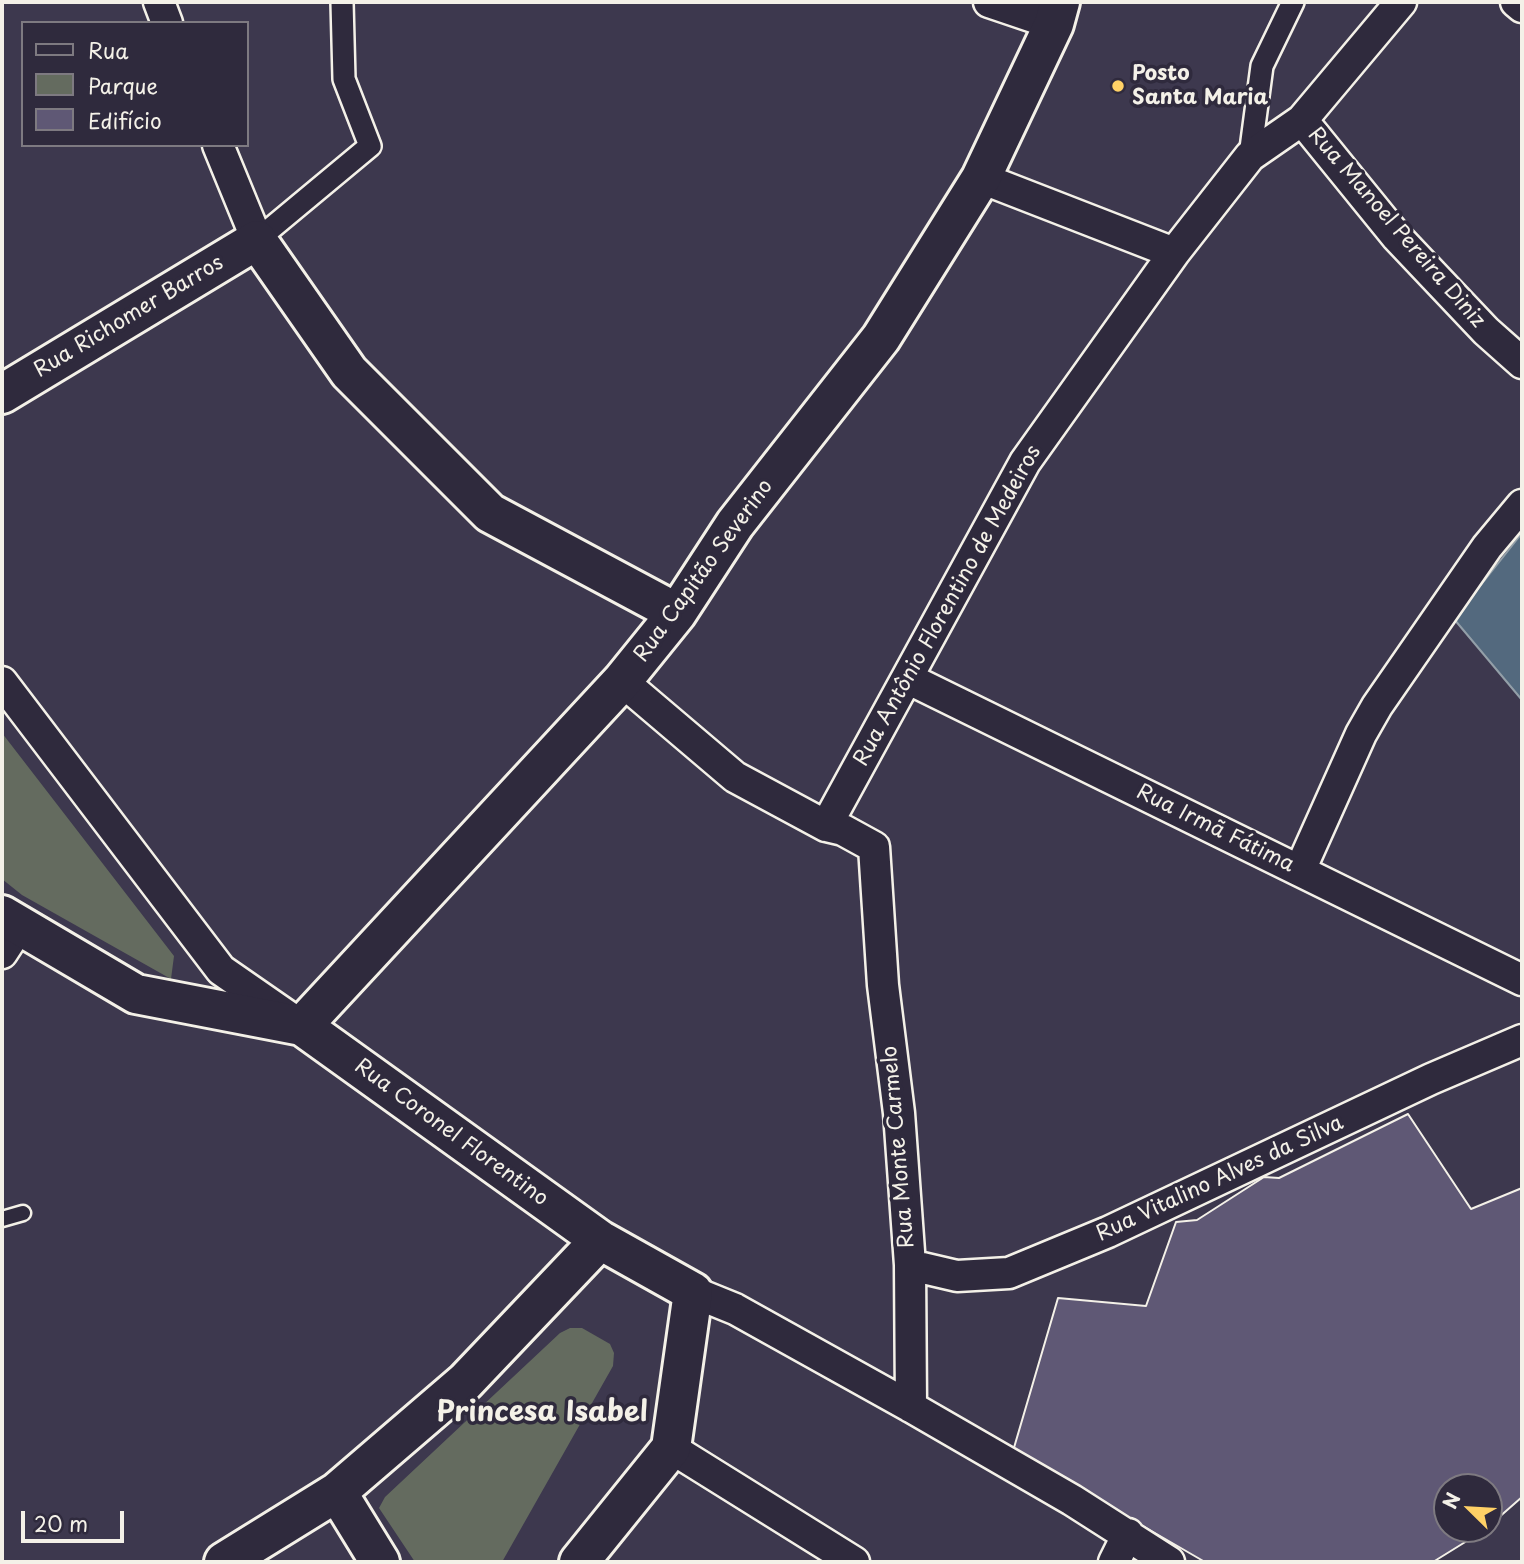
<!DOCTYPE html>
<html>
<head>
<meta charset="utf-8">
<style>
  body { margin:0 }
  #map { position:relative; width:1524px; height:1564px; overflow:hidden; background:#3d384e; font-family:"Playpen Sans",sans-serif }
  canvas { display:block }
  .frame { position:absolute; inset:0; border:4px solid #f4f1e8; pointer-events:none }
  .legend { position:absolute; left:21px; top:21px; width:228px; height:126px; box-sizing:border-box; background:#2f2a3d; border:2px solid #7e7a81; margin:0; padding:9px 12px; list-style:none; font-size:21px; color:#f4f1e8 }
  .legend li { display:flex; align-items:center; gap:14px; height:35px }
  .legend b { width:35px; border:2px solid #7e7a81 }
  .north { position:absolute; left:1433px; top:1473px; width:70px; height:70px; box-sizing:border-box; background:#2f2a3d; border:2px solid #7e7a81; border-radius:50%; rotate:294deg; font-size:19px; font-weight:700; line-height:28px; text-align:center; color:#f4f1e8 }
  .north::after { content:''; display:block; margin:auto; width:24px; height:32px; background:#ffd166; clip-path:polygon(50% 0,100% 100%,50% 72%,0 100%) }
  .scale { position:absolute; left:21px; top:1511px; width:103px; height:32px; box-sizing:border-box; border:4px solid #f4f1e8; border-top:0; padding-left:9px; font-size:21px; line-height:24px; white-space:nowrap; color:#f4f1e8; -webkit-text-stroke:5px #2f2a3d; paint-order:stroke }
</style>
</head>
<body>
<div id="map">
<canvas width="1524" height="1564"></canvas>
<div class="frame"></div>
<ul class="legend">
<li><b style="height:9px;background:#2f2a3d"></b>Rua</li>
<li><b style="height:19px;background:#646b5f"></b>Parque</li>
<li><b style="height:19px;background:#5f5875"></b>Edifício</li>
</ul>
<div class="north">N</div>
<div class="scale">20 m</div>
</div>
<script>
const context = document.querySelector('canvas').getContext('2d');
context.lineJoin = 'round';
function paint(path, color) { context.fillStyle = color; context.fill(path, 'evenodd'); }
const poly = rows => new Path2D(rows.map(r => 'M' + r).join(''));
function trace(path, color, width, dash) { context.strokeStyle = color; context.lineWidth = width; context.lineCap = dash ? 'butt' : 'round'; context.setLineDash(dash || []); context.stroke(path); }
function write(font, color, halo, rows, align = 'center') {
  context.font = font + ' "Playpen Sans",sans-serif'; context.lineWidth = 7; context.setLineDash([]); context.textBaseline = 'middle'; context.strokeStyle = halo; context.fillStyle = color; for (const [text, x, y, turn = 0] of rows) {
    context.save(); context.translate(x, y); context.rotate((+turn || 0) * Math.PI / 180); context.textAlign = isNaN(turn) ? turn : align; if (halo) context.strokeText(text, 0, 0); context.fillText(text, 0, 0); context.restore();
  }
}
paint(poly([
  [2,733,174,956,171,979,22,895,2,879],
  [570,1328,582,1328,610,1344,614,1353,613,1366,502,1562,415,1562,379,1508,385,1497,560,1333]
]), '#646b5f');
const water = poly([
  [1522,533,1522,700,1454,619,1522,533]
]);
paint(water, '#53697e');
trace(water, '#939fa8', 2);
const building = poly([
  [1408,1114,1471,1209,1522,1188,1522,1497,1489,1526,1489,1487,1447,1487,1447,1529,1485,1529,1483,1531,1433,1562,1205,1562,1013,1451,1058,1298,1146,1306,1176,1222,1197,1220,1264,1177,1279,1178,1408,1114]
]);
paint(building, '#5f5875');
trace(building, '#f4f1e8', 2);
const service = poly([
  [2,1219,23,1213]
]);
const pedestrian = poly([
  [1250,156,1262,66,1293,2],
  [257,240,370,146,344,79,342,2]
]);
const minor = poly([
  [159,2,167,23],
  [989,2,1054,24],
  [1516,2,1522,7],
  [1302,120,1397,237,1486,331,1522,363],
  [218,145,257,240],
  [981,178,1174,253],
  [907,678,1522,980],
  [622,681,735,777,826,826,843,830,874,847,883,985,899,1113,910,1265,911,1407],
  [2,682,221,970,296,1022],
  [826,826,1025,462,1174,253,1250,156,1302,120,1401,2],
  [1300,870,1361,734,1377,706,1487,547,1522,505],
  [2,953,19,927],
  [910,1265,957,1276,1009,1273,1108,1232,1431,1079,1522,1040],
  [693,1292,735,1309,911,1407,1072,1500,1169,1562],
  [671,1448,854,1562],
  [1114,1562,1128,1534]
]);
const secondary = poly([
  [2,394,257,240,349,372,490,513,677,613],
  [2,915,136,994,302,1026,600,1240,693,1292,671,1448,579,1562],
  [302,1026,622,681,677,613,735,524,881,338,981,178,1054,24,1060,2],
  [337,1492,380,1562],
  [224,1562,337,1492,465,1382,600,1240]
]);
trace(service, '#f4f1e8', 19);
trace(pedestrian, '#f4f1e8', 26);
trace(minor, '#f4f1e8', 35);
trace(secondary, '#f4f1e8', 44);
trace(service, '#2f2a3d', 14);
trace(pedestrian, '#2f2a3d', 21);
trace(minor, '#2f2a3d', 30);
trace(secondary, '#2f2a3d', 38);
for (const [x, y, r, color] of [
  [1118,86,7,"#ffd166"]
]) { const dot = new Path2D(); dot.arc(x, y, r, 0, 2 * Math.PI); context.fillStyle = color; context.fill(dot); trace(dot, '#2f2a3d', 2.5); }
write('bold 21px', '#f4f1e8', '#2f2a3d', [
  ["Posto",1132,74],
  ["Santa Maria",1132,98]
], 'left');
write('21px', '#f4f1e8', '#2f2a3d', [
  ["Rua Manoel Pereira Diniz",1396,228,49],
  ["Rua Richomer Barros",129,317,-31],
  ["Rua Capitão Severino",704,571,-54],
  ["Rua Antônio Florentino de Medeiros",948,606,-61],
  ["Rua Irmã Fátima",1215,829,26],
  ["Rua Coronel Florentino",451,1133,36],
  ["Rua Monte Carmelo",899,1147,-95],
  ["Rua Vitalino Alves da Silva",1220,1179,-25]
]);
write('bold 28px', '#f4f1e8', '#2f2a3d', [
  ["Princesa Isabel",542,1413]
]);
</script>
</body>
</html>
